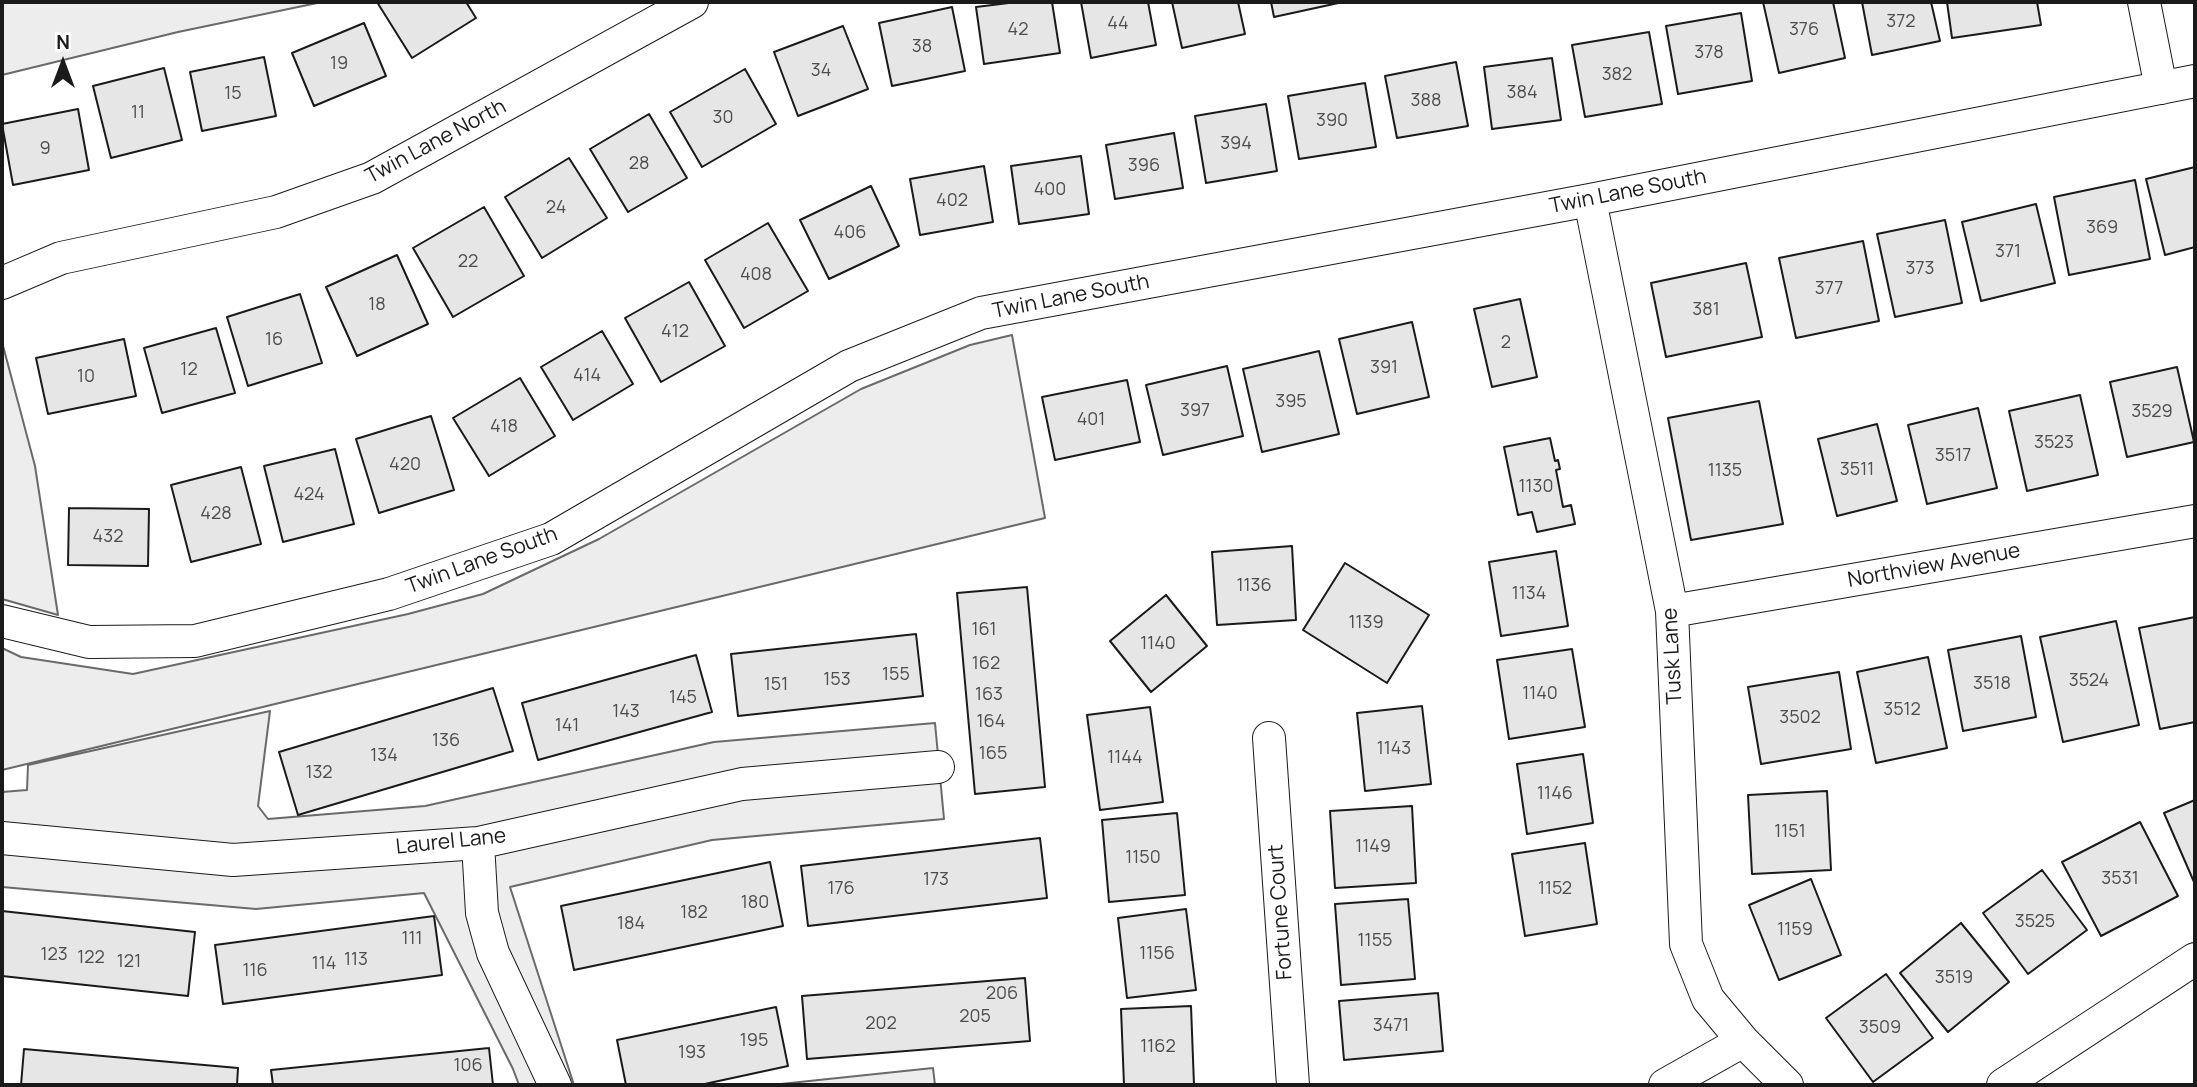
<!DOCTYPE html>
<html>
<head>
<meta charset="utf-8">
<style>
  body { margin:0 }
  #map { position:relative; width:2197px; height:1087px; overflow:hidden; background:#fff; font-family:Manrope,sans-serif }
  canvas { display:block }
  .frame { position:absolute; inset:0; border:4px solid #1a1a1a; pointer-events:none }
  .north { position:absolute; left:28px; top:28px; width:70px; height:70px; -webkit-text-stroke:5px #fff; paint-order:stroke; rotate:0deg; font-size:19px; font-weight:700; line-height:28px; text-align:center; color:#1a1a1a }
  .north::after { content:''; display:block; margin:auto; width:24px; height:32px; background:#1a1a1a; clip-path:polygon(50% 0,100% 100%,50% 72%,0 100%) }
</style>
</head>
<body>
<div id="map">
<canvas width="2197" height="1087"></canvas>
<div class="frame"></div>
<div class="north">N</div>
</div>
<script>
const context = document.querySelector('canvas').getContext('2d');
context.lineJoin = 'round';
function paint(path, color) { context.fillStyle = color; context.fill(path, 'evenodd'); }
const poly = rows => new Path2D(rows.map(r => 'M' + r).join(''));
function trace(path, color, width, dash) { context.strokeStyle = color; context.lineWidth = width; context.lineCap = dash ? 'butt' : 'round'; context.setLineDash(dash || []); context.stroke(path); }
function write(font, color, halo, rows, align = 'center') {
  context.font = font + ' Manrope,sans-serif'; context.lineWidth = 5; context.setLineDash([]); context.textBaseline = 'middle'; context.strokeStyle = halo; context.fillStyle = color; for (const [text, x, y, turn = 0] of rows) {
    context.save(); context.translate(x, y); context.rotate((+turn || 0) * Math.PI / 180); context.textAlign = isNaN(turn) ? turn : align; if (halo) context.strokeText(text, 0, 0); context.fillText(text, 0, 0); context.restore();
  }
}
const built = poly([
  [2,2,322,2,178,32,2,75,2,2],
  [1012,335,1045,518,2,770,2,648,21,657,133,674,408,614,483,594,599,539,861,389,970,345,1012,335],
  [2,342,35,466,58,615,2,599,2,342],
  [270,711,258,806,268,819,425,806,714,742,935,723,944,819,712,840,510,887,574,1085,519,1085,513,1069,424,893,256,909,2,887,2,792,27,790,28,765,270,711],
  [933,1068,935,1085,767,1085,771,1085,933,1068]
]);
paint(built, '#ededed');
trace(built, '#6a6a6a', 2);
const building = poly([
  [377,2,466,2,476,18,412,58,377,2],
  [1017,2,1052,2,1060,53,984,64,976,7,1017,2],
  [1081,2,1148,2,1156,45,1091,58,1081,2],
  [1172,2,1238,2,1245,34,1182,48,1172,2],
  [1271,2,1343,2,1274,17,1271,2],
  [1763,2,1833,2,1845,58,1779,73,1763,2],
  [1862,2,1931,2,1940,41,1872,55,1862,2],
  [1947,2,2037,2,2041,25,1952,38,1947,2],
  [952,7,965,71,892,86,879,23,952,7],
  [1741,13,1752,81,1678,94,1666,26,1741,13],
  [364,23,386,76,314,106,292,53,364,23],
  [843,26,868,89,798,116,774,52,843,26],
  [1649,32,1662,104,1585,117,1572,45,1649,32],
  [264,57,276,116,202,131,190,72,264,57],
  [1552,58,1561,120,1492,129,1484,67,1552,58],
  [1456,62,1468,126,1397,138,1385,76,1456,62],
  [164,68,182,140,111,158,93,86,164,68],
  [745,69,776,124,702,167,670,112,745,69],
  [1365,83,1376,147,1299,159,1288,96,1365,83],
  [1266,104,1277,171,1206,183,1195,116,1266,104],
  [78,109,89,170,13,185,2,124,78,109],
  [649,114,687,178,628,212,590,149,649,114],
  [1174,133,1183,188,1115,199,1106,145,1174,133],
  [1081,156,1089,214,1019,224,1011,166,1081,156],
  [569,158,607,218,542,258,505,197,569,158],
  [984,166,993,222,920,235,910,179,984,166],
  [2195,167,2195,247,2165,255,2146,179,2195,167],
  [2135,180,2150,259,2069,275,2054,197,2135,180],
  [871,186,899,246,829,279,800,220,871,186],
  [2036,204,2055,283,1981,301,1962,222,2036,204],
  [484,207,524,276,453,317,413,248,484,207],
  [1945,220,1962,303,1895,317,1877,234,1945,220],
  [768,223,808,291,744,328,705,260,768,223],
  [1863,241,1879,321,1796,338,1779,258,1863,241],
  [397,255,428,324,357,356,326,287,397,255],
  [1746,263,1762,337,1666,357,1651,283,1746,263],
  [689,282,725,346,661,382,625,318,689,282],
  [300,294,322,363,248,386,227,317,300,294],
  [1520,299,1537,377,1492,387,1474,309,1520,299],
  [1412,322,1429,397,1357,414,1339,339,1412,322],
  [216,328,235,393,162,413,144,348,216,328],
  [602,331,633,384,573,420,541,367,602,331],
  [124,339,136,396,48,414,36,358,124,339],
  [1319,351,1339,434,1262,452,1243,369,1319,351],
  [1227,366,1243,436,1163,455,1146,385,1227,366],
  [2177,367,2194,442,2127,457,2110,382,2177,367],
  [520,378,555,436,489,476,453,418,520,378],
  [1127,380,1140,442,1055,460,1042,397,1127,380],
  [2080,395,2098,475,2027,491,2009,411,2080,395],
  [1759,401,1783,524,1691,540,1668,418,1759,401],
  [1978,408,1997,488,1927,504,1908,425,1978,408],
  [431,416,454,490,379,513,356,439,431,416],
  [1877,424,1897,501,1837,516,1818,439,1877,424],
  [1550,438,1555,461,1558,460,1560,469,1556,470,1563,507,1571,505,1575,524,1537,532,1532,512,1518,515,1504,447,1550,438],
  [335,449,354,524,283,542,264,466,335,449],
  [241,467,261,544,191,562,171,485,241,467],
  [69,508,149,509,148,566,68,565,69,508],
  [1292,546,1296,620,1217,625,1212,552,1292,546],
  [1556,551,1568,626,1501,636,1489,562,1556,551],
  [1345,563,1429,615,1387,683,1303,630,1345,563],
  [1027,587,1045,787,975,794,957,593,1027,587],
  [1166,595,1207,646,1151,692,1110,641,1166,595],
  [2195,617,2195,722,2160,729,2139,628,2195,617],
  [2116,621,2139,725,2063,742,2040,637,2116,621],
  [916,634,923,696,738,716,731,654,916,634],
  [2021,636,2036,717,1963,731,1948,650,2021,636],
  [1572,649,1585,727,1509,739,1497,660,1572,649],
  [696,655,712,712,538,760,522,703,696,655],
  [1928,657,1947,748,1876,763,1857,672,1928,657],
  [1839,672,1851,749,1761,764,1748,687,1839,672],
  [493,688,513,751,298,815,279,752,493,688],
  [1422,706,1431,784,1365,791,1357,713,1422,706],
  [1150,707,1163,802,1100,810,1087,715,1150,707],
  [1583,754,1593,823,1527,834,1517,764,1583,754],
  [1827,791,1831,870,1752,874,1748,795,1827,791],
  [2195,800,2195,881,2194,882,2164,813,2195,800],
  [1412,806,1416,883,1335,888,1330,811,1412,806],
  [1177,813,1185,895,1109,902,1102,820,1177,813],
  [2140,822,2178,896,2101,936,2062,862,2140,822],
  [1040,838,1047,898,808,926,801,866,1040,838],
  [1585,843,1597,924,1525,936,1512,854,1585,843],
  [770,862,783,926,574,970,561,906,770,862],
  [2042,870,2087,930,2028,974,1983,913,2042,870],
  [1811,879,1841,955,1779,980,1749,905,1811,879],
  [1408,899,1415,979,1341,985,1335,904,1408,899],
  [1186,909,1196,990,1127,998,1118,918,1186,909],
  [2,911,195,932,188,996,2,976,2,911],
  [434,916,442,975,223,1004,215,945,434,916],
  [1961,923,2009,982,1948,1032,1900,973,1961,923],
  [1886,974,1933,1038,1873,1082,1826,1018,1886,974],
  [1025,978,1030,1041,807,1059,802,996,1025,978],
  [1438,993,1443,1051,1344,1060,1339,1001,1438,993],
  [1191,1006,1194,1085,1124,1085,1121,1009,1191,1006],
  [776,1007,788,1066,700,1085,626,1085,617,1040,776,1007],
  [489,1048,493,1085,273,1085,271,1070,489,1048],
  [24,1049,238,1068,237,1085,21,1085,24,1049]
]);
paint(building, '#e6e6e6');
trace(building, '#1a1a1a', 2);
const street = poly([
  [2144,2,2161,88],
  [1590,200,1672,611,1686,944,1708,999,1743,1041,1787,1085],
  [2,283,61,258,276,212,372,178,692,2],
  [1672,611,2195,521],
  [2,621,89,642,195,641,389,594,551,539,849,366,981,313,1590,200,2195,81],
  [1269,738,1293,1085],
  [2,838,233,860,478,843,742,784,938,767],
  [478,843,482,913,493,953,555,1085],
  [1665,1085,1743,1041],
  [2003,1085,2195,959]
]);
trace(street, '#1a1a1a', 34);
trace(street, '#fff', 32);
write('18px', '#4d4d4d', null, [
  ["372",1901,22],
  ["44",1118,24],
  ["42",1018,30],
  ["376",1804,30],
  ["38",922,47],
  ["378",1709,53],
  ["19",339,64],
  ["34",821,71],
  ["382",1617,75],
  ["384",1522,93],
  ["15",233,94],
  ["388",1426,101],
  ["11",138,113],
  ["30",723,118],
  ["390",1332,121],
  ["394",1236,144],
  ["9",45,149],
  ["28",639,164],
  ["396",1144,166],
  ["400",1050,190],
  ["402",952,201],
  ["24",556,208],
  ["369",2102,228],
  ["406",850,233],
  ["371",2008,252],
  ["22",468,262],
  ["373",1920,269],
  ["408",756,275],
  ["377",1829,289],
  ["18",377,305],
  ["381",1706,310],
  ["412",675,332],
  ["16",274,340],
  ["2",1506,343],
  ["391",1384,368],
  ["12",189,370],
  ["414",587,376],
  ["10",86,377],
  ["395",1291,402],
  ["397",1195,411],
  ["3529",2152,412],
  ["401",1091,420],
  ["418",504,427],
  ["3523",2054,443],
  ["3517",1953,456],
  ["420",405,465],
  ["3511",1857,470],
  ["1135",1725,471],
  ["1130",1536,487],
  ["424",309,495],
  ["428",216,514],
  ["432",108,537],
  ["1136",1254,586],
  ["1134",1529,594],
  ["1139",1366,623],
  ["161",984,630],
  ["1140",1158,644],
  ["162",986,664],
  ["155",896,675],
  ["153",837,680],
  ["3524",2089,681],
  ["3518",1992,684],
  ["151",776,685],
  ["1140",1540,694],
  ["163",989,695],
  ["145",683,698],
  ["3512",1902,710],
  ["143",626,712],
  ["3502",1800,718],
  ["164",991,722],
  ["141",567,726],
  ["136",446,741],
  ["1143",1394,749],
  ["165",993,754],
  ["134",384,756],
  ["1144",1125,758],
  ["132",319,773],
  ["1146",1555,794],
  ["1151",1790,832],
  ["1149",1373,847],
  ["1150",1143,858],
  ["3531",2120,879],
  ["173",936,880],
  ["176",841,889],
  ["1152",1555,889],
  ["180",755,903],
  ["182",694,913],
  ["3525",2035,922],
  ["184",631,924],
  ["1159",1795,930],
  ["111",412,939],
  ["1155",1375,941],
  ["1156",1157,954],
  ["123",54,955],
  ["122",91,958],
  ["113",356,960],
  ["121",129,962],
  ["114",324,964],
  ["116",255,971],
  ["3519",1954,978],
  ["206",1002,994],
  ["205",975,1017],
  ["202",881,1024],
  ["3471",1391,1026],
  ["3509",1880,1028],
  ["195",754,1041],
  ["1162",1158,1047],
  ["193",692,1053],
  ["106",468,1066]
]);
write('21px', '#1a1a1a', '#fff', [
  ["Twin Lane North",436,142,-28],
  ["Twin Lane South",1628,192,-11],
  ["Twin Lane South",1071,297,-11],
  ["Twin Lane South",482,561,-20],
  ["Northview Avenue",1934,566,-10],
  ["Tusk Lane",1673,656,-93],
  ["Laurel Lane",451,842,-6],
  ["Fortune Court",1281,912,-94]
]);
</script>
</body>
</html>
